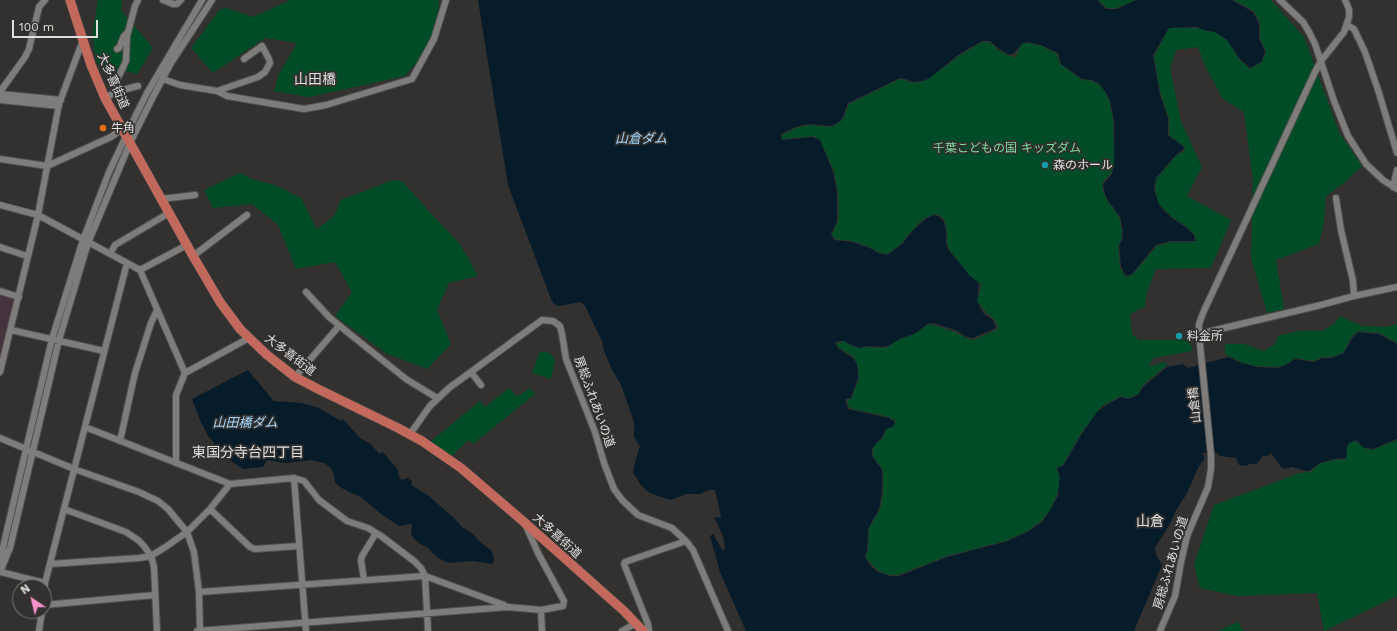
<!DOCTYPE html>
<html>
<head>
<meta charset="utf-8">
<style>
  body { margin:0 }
  #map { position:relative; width:1397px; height:631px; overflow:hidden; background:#33312f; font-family:"Work Sans",sans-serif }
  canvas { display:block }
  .north { position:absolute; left:12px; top:579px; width:40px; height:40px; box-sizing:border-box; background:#33312f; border:1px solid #787775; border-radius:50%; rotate:325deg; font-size:11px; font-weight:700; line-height:16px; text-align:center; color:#e0dfde }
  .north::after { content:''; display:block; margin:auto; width:14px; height:18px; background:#f890cc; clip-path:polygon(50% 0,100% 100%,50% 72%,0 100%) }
  .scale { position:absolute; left:12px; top:20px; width:86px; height:18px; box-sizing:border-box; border:2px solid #e0dfde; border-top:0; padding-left:5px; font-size:12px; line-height:14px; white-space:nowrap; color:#e0dfde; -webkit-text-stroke:3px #33312f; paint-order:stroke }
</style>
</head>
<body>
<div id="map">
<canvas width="1397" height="631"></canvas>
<div class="north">N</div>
<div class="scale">100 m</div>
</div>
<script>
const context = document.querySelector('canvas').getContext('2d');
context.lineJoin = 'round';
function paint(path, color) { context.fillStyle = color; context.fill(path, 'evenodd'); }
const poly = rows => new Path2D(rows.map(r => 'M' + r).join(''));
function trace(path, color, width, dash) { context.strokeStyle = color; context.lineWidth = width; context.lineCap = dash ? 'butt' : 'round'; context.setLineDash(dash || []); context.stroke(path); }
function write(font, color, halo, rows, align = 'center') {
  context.font = font + ' "Work Sans","Noto Sans JP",sans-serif'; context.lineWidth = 3.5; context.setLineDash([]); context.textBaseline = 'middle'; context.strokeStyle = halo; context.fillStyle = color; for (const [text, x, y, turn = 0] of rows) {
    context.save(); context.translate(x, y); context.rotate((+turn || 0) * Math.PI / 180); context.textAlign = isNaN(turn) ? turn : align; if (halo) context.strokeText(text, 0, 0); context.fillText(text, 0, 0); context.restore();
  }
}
paint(poly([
  [0,294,12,298,14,303,0,359]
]), '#44333d');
paint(poly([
  [98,0,122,0,121,10,153,48,137,74,97,64,92,37],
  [290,0,439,0,436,39,405,76,309,97,274,91,279,74,297,43,265,38,213,73,191,48,220,9,227,8,253,17],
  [1098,0,1135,0,1117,8,1107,8],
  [1234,0,1271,0,1304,37,1339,132,1362,166,1344,183,1326,196,1324,222,1319,244,1276,260,1284,309,1267,313,1251,258,1253,181,1244,112,1223,99,1204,64,1198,47,1176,50,1170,68,1181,121,1202,167,1187,196,1231,220,1211,268,1156,269,1147,292,1145,306,1130,314,1132,334,1139,340,1190,340,1192,351,1153,358,1148,367,1164,362,1167,363,1166,366,1143,385,1138,394,1128,398,1121,396,1102,406,1097,412,1080,435,1062,466,1056,468,1060,477,1057,495,1050,510,1042,520,1029,530,1008,540,947,556,898,575,890,575,879,571,871,564,866,557,868,552,869,529,880,509,883,494,883,470,873,456,873,449,876,443,882,440,887,429,893,427,896,421,889,417,849,408,847,400,852,398,859,378,857,363,854,357,838,347,836,344,844,341,851,346,859,348,866,347,882,348,888,347,900,339,914,334,930,324,955,332,966,338,974,340,998,329,996,321,986,312,977,301,981,286,980,283,970,276,949,249,947,241,947,229,944,219,939,215,934,214,927,217,921,221,906,237,901,244,887,254,878,252,872,248,852,241,835,239,832,234,838,221,839,210,838,192,834,171,820,140,813,136,782,139,782,135,796,128,809,125,832,127,840,122,844,117,849,104,900,79,913,83,922,82,930,78,959,56,982,42,989,42,998,50,1009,56,1016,57,1020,47,1024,43,1028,43,1041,46,1057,54,1060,64,1082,80,1091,81,1098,84,1104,90,1109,100,1113,121,1114,165,1111,173,1102,183,1103,191,1106,199,1119,217,1122,231,1121,240,1118,245,1120,268,1126,277,1132,275,1157,246,1171,242,1196,242,1195,235,1187,227,1172,217,1159,204,1155,189,1157,178,1177,155,1184,151,1185,147,1169,135,1169,118,1161,95,1154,56,1169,28,1196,28,1203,30,1215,32,1227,40,1239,59,1250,69,1262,62,1266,52,1260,38,1260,23,1254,11],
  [240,173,252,179,275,185,301,198,317,229,334,216,341,200,393,180,402,181,428,210,460,244,478,276,449,283,437,310,451,344,427,369,387,354,335,316,352,292,335,262,296,269,278,225,252,204,213,208,204,190],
  [1340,316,1362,326,1387,327,1397,324,1397,343,1380,333,1358,331,1352,336,1343,353,1332,357,1322,357,1314,361,1295,358,1285,365,1278,367,1257,366,1243,363,1225,354,1225,344,1245,344,1264,351,1275,344,1278,336,1298,331,1322,331,1335,323],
  [540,352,547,352,552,355,555,360,551,379,532,373],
  [509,388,517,397,530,388,535,394,473,444,469,440,451,456,430,442,480,401,485,407],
  [1397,440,1397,596,1324,631,1317,593,1237,596,1200,588,1194,565,1214,505,1300,473,1310,472,1321,463,1335,460,1346,459,1347,448,1349,443,1355,441,1364,448,1373,450],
  [1238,622,1244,631,1218,631]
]), '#004c27');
paint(poly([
  [478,0,1097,0,1106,9,1117,9,1136,0,1232,0,1253,12,1259,24,1259,38,1265,52,1261,62,1250,68,1240,59,1227,40,1215,32,1204,30,1197,27,1169,28,1153,55,1160,95,1168,118,1168,135,1184,147,1183,150,1176,155,1156,178,1154,189,1159,205,1172,218,1187,228,1194,235,1195,241,1171,241,1156,245,1132,274,1126,276,1121,267,1119,245,1122,240,1123,231,1120,217,1107,199,1104,191,1103,184,1112,174,1114,165,1114,121,1110,100,1104,90,1098,83,1092,80,1082,79,1061,64,1058,53,1041,45,1028,42,1023,43,1014,53,1009,55,999,49,990,41,982,41,958,55,930,78,922,81,913,82,905,79,900,78,848,103,843,117,839,122,831,126,808,124,796,127,781,134,782,140,812,137,820,140,833,172,837,192,837,221,831,234,834,240,852,242,872,249,878,253,887,255,902,244,915,228,927,218,934,215,938,216,943,220,946,229,946,241,948,249,970,276,979,283,977,301,984,314,992,319,994,322,996,328,973,338,967,337,955,330,937,324,929,323,914,334,900,339,888,346,882,347,866,346,859,348,851,345,844,341,839,341,835,343,838,348,853,358,857,364,858,378,851,398,845,399,848,409,889,418,895,422,893,427,886,429,881,439,876,443,872,449,872,456,882,470,882,494,879,509,868,529,867,552,865,557,870,565,878,572,890,576,899,576,947,557,1008,541,1029,531,1043,521,1050,510,1058,496,1060,476,1057,468,1063,466,1081,435,1097,412,1103,407,1121,397,1129,399,1138,395,1144,386,1167,367,1183,364,1188,368,1228,357,1242,363,1257,367,1278,368,1286,365,1295,359,1314,362,1322,358,1332,358,1344,353,1353,337,1358,332,1379,334,1397,344,1397,439,1373,449,1364,448,1356,440,1349,443,1347,447,1346,458,1334,459,1320,463,1309,471,1302,470,1293,467,1284,469,1281,467,1271,453,1266,457,1263,455,1261,459,1256,464,1250,464,1246,466,1239,465,1236,458,1220,456,1217,453,1203,453,1204,460,1199,466,1186,495,1176,510,1171,522,1155,548,1156,555,1162,565,1134,631,746,631,720,572,710,536,713,534,723,551,725,549,723,536,714,517,719,518,721,516,715,490,709,490,700,494,687,494,670,500,658,496,648,492,640,484,633,472,634,466,640,446,634,437,634,422,621,385,612,370,603,348,602,341,585,306,581,302,559,306,554,304,551,299,508,185],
  [248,370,274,401,302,403,319,408,341,421,343,419,360,438,371,444,379,454,383,452,398,470,399,477,402,480,407,478,412,481,411,485,429,496,455,519,462,527,473,534,480,542,491,550,494,558,493,564,472,561,449,563,438,558,427,547,420,544,414,539,411,534,412,527,411,524,399,526,381,514,361,497,351,493,338,486,335,482,334,475,331,468,324,463,311,460,286,463,267,460,263,467,243,469,227,458,208,436,200,420,192,399]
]), '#071c2a');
const minor = poly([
  [163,0,173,4,177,4,181,0],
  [1280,0,1303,22,1309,32,1315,44,1334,101,1348,136,1366,164,1383,180,1397,189],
  [1347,25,1354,29,1365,52,1379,93,1397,153],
  [117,49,119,48,124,36,127,33],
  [163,79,180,85,217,91,227,96,304,109,326,105,412,79,434,39,446,0],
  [118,91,116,82,126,61,127,36,135,6,138,0],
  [217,91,258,77,265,72,270,63,269,59,262,46,244,59],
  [0,92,25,57,29,49,39,7,45,0],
  [0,94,61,100],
  [105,98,118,91,138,86],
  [0,100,59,106],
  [0,159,47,166,111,137,122,129],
  [1393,187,1397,170],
  [1336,198,1341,230,1353,281,1354,296],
  [161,199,195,195],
  [0,205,38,215,140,270,185,373],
  [0,247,27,256],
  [110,254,115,245,169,213],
  [193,256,247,215],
  [140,270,187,245],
  [0,291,19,297],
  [306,292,329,317,346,331,406,379,437,398],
  [11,330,104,351],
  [1199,334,1321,305,1354,296,1397,287],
  [0,372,38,215,59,104,83,40],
  [471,372,481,385],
  [295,377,339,326],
  [85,427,230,484,294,478,304,481,319,500,347,521,368,528,381,536,414,561,421,568,425,576,428,631],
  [410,434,430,406,449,388,542,320,553,321,560,326,562,334,566,359,595,432,604,463,614,489,622,500,638,515,672,528,686,541,693,550,728,631],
  [0,438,74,469,139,492,158,501,168,509,187,532,194,552,199,592,200,631],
  [120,441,135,373,151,323,157,310],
  [176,463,176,395,185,373,249,338],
  [294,478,306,631],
  [64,509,126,532,138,540,144,546,151,556,154,567,157,631],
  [210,509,250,547,255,549,299,546],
  [50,564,139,558,151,556,167,546,187,532,210,509,230,484],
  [1,565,3,547,52,339,83,240,109,172,135,117,147,93,202,0],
  [0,572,10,548,59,340,88,243,130,143,153,97,171,63,212,0],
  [0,572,45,583],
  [364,580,361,560,362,556,376,533],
  [199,592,425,576,504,605],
  [44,594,45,583,127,263],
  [44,605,155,595],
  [541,610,542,631],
  [39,631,42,611],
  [197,631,508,607,541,610,563,606,564,601,538,553,526,526],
  [622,631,636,623],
  [649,631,648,624,624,564,625,562,686,541],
  [1160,631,1175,596,1181,562,1187,536,1208,487,1211,469,1211,455,1199,334,1199,324,1203,313,1315,72,1321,61,1344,32,1349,17,1349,9,1345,0]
]);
const highway = poly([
  [70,0,91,65,105,98,193,256,220,302,240,329,266,354,295,377,318,389,398,428,422,441,461,468,524,522,624,611,643,631]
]);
trace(minor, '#51504f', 8);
trace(highway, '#51504f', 10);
trace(minor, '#7f7d7b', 6);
trace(highway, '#c3695c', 9);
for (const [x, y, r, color] of [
  [103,128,4,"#e8710a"],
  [1045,165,4,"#0f9aa8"],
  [1179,336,4,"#0f9aa8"]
]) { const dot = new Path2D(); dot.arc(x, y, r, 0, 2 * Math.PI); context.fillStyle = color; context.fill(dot); trace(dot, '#33312f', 1.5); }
write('12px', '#e0dfde', '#33312f', [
  ["大多喜街道",113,81,66],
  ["大多喜街道",290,355,37],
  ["房総ふれあいの道",594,402,70],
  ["山倉橋",1195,405,-96],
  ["大多喜街道",557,536,42],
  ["房総ふれあいの道",1171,563,-74]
]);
write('12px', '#e0dfde', '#33312f', [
  ["牛角",111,128],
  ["森のホール",1053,165],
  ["料金所",1187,336]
], 'left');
write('12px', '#7adb9d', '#33312f', [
  ["千葉こどもの国 キッズダム",1007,148]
]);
write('italic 13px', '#a3d7fe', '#33312f', [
  ["山倉ダム",641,139],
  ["山田橋ダム",245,423]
]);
write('14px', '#e0dfde', '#33312f', [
  ["山田橋",315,80],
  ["東国分寺台四丁目",248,453],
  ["山倉",1150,522]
]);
</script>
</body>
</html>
